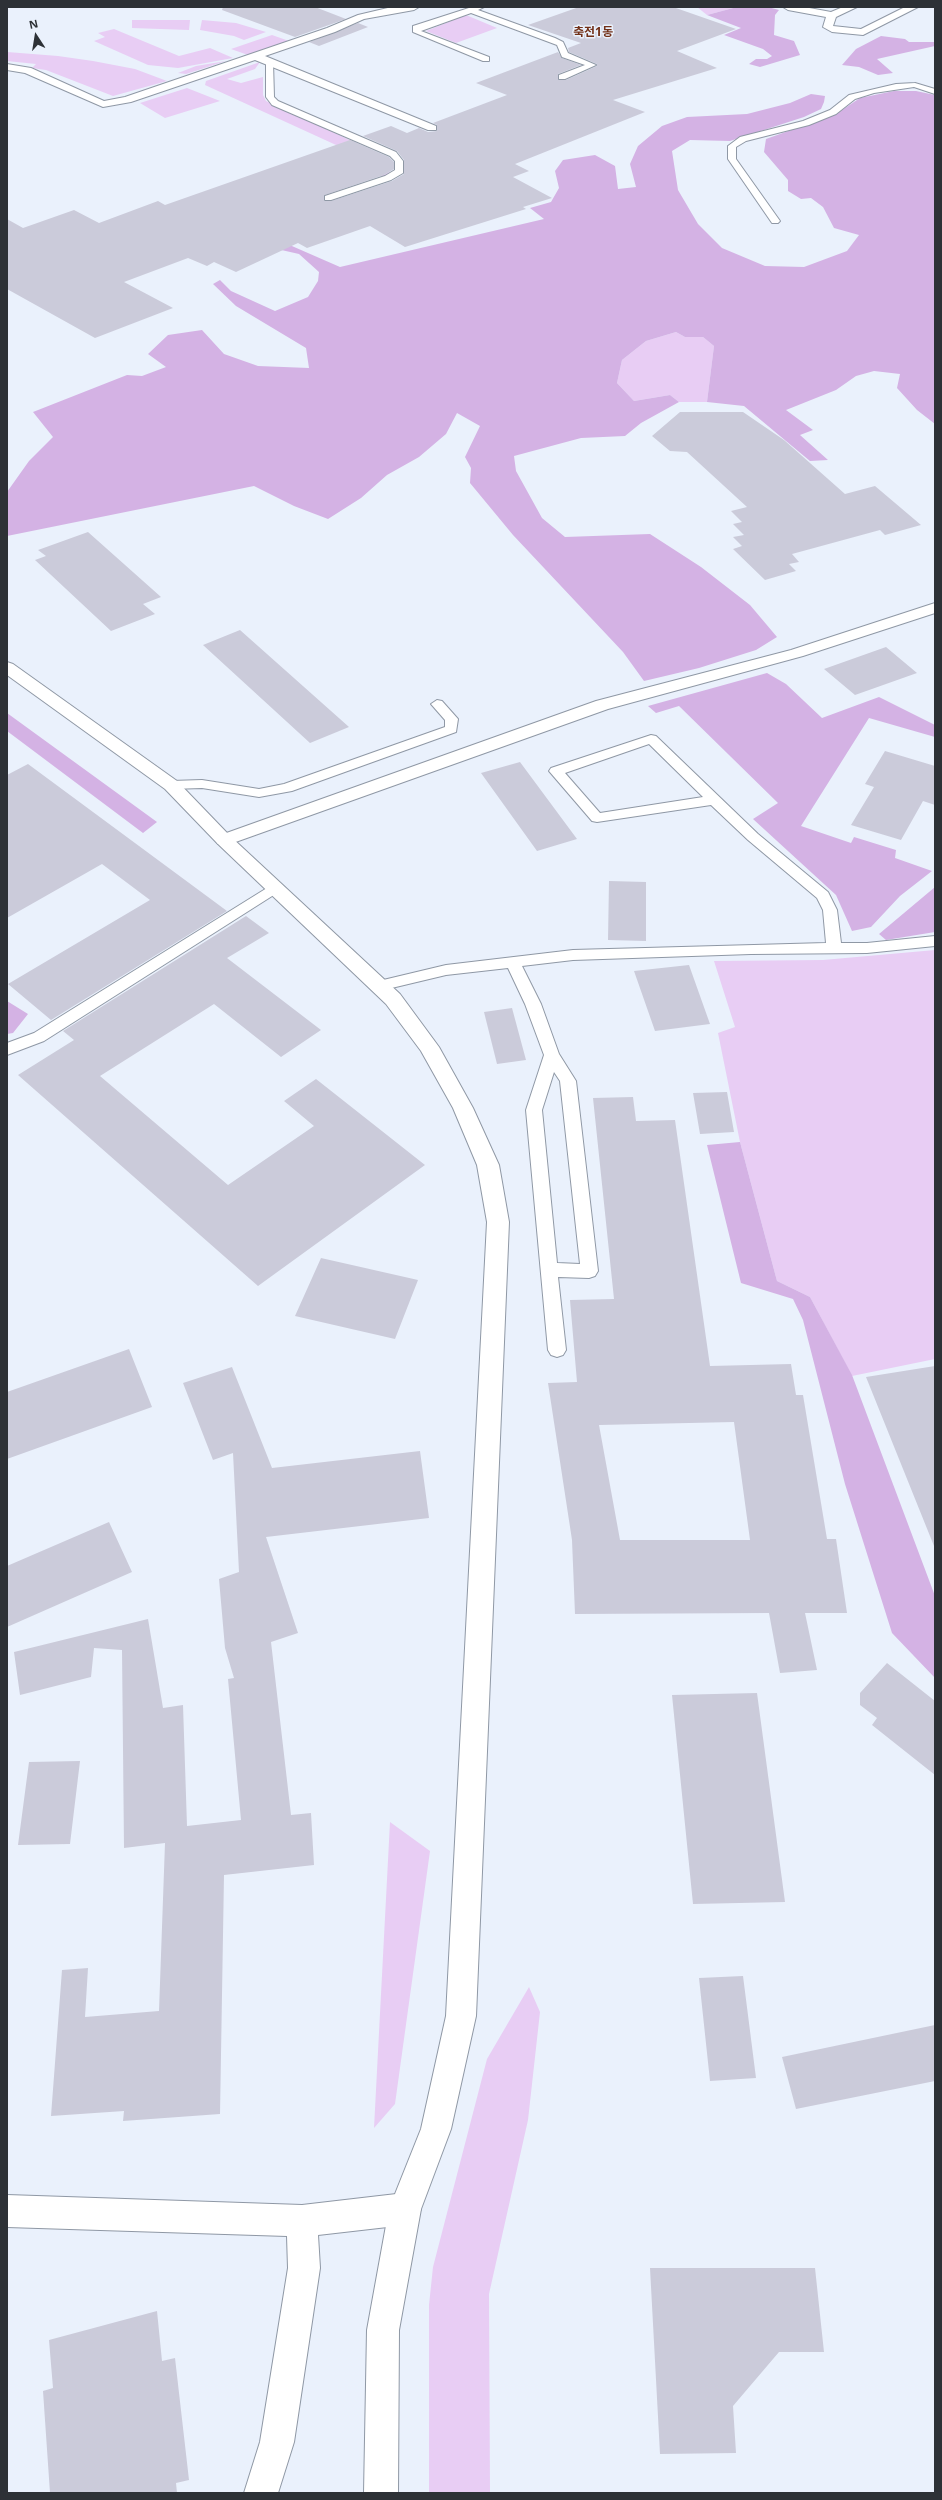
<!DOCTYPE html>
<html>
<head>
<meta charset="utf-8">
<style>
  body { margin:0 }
  #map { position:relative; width:942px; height:2500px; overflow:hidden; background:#eaf1fc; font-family:"Noto Sans",sans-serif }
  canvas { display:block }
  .frame { position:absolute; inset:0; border:8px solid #2d3136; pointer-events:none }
  .north { position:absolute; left:16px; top:16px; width:40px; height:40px; -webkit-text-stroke:3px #eaf1fc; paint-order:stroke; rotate:348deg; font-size:11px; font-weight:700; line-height:16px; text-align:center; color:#2d3136 }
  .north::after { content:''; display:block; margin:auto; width:14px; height:18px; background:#2d3136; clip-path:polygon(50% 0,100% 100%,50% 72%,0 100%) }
</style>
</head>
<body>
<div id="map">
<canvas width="942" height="2500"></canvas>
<div class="frame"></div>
<div class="north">N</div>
</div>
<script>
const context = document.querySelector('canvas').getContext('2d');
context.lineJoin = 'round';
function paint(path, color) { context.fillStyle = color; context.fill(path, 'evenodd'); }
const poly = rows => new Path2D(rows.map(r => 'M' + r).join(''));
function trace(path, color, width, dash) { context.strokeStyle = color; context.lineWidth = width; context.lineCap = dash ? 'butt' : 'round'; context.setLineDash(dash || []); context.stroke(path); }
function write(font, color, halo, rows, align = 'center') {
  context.font = font + ' "Noto Sans","Noto Sans KR",sans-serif'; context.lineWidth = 3; context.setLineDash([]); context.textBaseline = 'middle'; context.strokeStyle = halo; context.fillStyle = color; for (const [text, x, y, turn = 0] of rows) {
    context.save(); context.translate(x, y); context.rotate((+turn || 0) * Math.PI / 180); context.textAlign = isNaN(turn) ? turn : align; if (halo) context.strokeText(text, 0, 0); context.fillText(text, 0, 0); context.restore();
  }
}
paint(poly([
  [697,7,737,7,707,15],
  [466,15,497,28,456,43,426,31],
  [132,20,190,20,189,30,132,28],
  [202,20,236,23,266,32,244,40,234,36,200,30],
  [114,29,179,56,210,48,233,58,178,68,148,65,94,41,105,37,98,33],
  [272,35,289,41,248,55,231,49],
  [7,52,58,56,93,61,135,69,167,81,113,96,46,70,32,68,36,64,7,61],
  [226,61,186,74,178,73,196,66],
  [260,62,255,69,227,79,241,83,263,77,263,95,266,101,384,156,391,170,385,177,373,173,371,161,205,85,206,81],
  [187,88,220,101,165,118,140,103],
  [676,332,685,337,703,337,714,346,707,402,679,402,670,395,634,401,617,383,622,360,646,341],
  [935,950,935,1359,852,1376,810,1297,777,1281,740,1142,718,1033,735,1027,714,961,823,960],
  [390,1822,430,1851,395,2104,374,2128],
  [529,1987,540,2012,528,2120,489,2294,490,2493,429,2493,429,2305,433,2267,487,2059]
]), '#e8cdf4');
paint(poly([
  [737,7,768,7,779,10,775,15,774,35,794,41,800,55,760,67,749,64,756,59,767,59,772,56,763,49,724,35,741,28,707,15],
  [881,36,905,39,909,42,935,42,935,46,877,59,893,73,878,75,859,67,842,65,856,49],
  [894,91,916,91,935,95,935,424,917,410,897,388,900,374,874,371,856,376,836,390,786,410,813,430,800,435,828,460,810,461,744,406,707,402,714,346,703,337,685,337,676,332,646,341,622,360,617,383,634,401,670,395,679,402,641,423,625,436,581,438,514,456,516,471,542,518,565,537,650,534,701,567,750,605,777,637,756,650,699,668,644,681,623,652,513,535,470,483,471,468,465,457,480,426,457,413,446,434,419,457,387,475,361,498,328,519,294,506,254,486,7,536,7,492,29,461,53,437,33,412,127,375,142,376,166,367,148,354,168,335,202,330,224,354,258,366,309,368,306,348,236,306,213,284,220,280,231,291,275,311,308,297,318,281,319,272,299,254,277,249,285,243,340,267,544,219,530,208,551,202,559,188,555,171,563,160,595,155,615,166,618,189,636,187,630,164,638,146,662,126,687,117,747,114,790,103,811,94,825,96,824,102,821,109,804,117,730,141,690,140,672,151,678,190,698,224,722,248,765,266,804,267,847,251,859,235,834,228,823,207,811,198,801,199,788,191,788,180,764,152,766,139,836,114,860,98],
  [767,673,786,684,822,718,879,697,935,725,935,737,869,718,801,826,851,843,854,837,896,850,895,858,932,871,900,896,871,927,852,931,836,895,753,819,778,803,679,706,656,713,648,706],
  [7,713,157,822,143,833,7,731],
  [935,887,935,932,886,940,879,934],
  [7,1001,28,1014,13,1033,7,1034],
  [740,1142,777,1281,810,1297,852,1375,935,1596,935,1678,892,1633,845,1484,803,1320,793,1299,741,1283,707,1145]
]), '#d4b2e4');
paint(poly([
  [223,7,315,7,346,19,295,37,222,10],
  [579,7,673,7,736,29,677,51,717,68,613,100,645,112,515,164,529,171,513,177,552,198,523,207,526,209,405,247,370,226,307,248,298,243,236,272,214,262,207,266,188,258,124,282,173,308,95,338,7,289,7,219,23,228,74,210,99,223,158,201,165,205,350,140,389,157,394,162,394,169,384,175,325,195,324,201,331,201,392,181,404,174,404,160,397,151,363,136,391,126,407,133,419,128,428,132,437,131,437,125,433,123,507,95,476,83,558,52,562,58,581,65,558,74,559,80,566,80,597,66,597,64,569,52,568,48,581,43,528,25],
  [358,23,368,27,319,46,309,42],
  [680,412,743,412,784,440,845,494,875,486,921,525,885,535,880,530,792,554,799,562,789,564,796,571,765,580,733,549,742,546,733,537,744,535,733,524,742,522,731,511,747,507,687,452,670,451,652,436],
  [88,532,161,597,143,604,155,614,111,631,35,560,46,556,38,550],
  [240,630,349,727,310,743,203,645],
  [886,647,917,673,855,695,824,669],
  [885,751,935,766,935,805,923,801,901,840,851,825,874,787,865,784],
  [520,762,577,839,537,851,481,773],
  [28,764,227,911,51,1020,8,984,150,900,102,864,7,918,7,775],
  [609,881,646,882,646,941,608,940],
  [246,916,269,933,227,958,321,1030,281,1057,214,1004,100,1076,228,1185,314,1126,284,1101,316,1079,425,1165,258,1286,18,1075,74,1040,63,1031],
  [689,965,710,1024,655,1031,634,971],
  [512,1008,526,1060,497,1064,484,1012],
  [727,1092,734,1132,700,1134,693,1093],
  [633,1097,636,1121,675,1120,710,1366,791,1364,796,1395,803,1395,827,1539,836,1539,847,1613,805,1613,817,1670,780,1673,769,1613,575,1614,572,1540,548,1383,577,1382,570,1300,614,1299,593,1098],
  [734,1422,750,1540,620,1540,599,1425],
  [321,1258,418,1280,395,1339,295,1316],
  [129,1349,152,1407,7,1459,7,1392],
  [935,1366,935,1545,934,1546,866,1377],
  [232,1367,272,1468,420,1451,429,1518,266,1537,298,1633,271,1642,291,1815,311,1813,314,1865,224,1875,220,2114,123,2121,124,2111,51,2116,62,1970,88,1968,85,2017,159,2011,165,1843,124,1848,122,1650,94,1648,91,1677,20,1695,14,1652,148,1619,163,1708,183,1705,187,1826,241,1820,228,1679,234,1678,225,1648,219,1579,239,1572,233,1453,213,1460,183,1383],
  [109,1522,132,1572,7,1627,7,1566],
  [887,1663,935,1701,935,1775,872,1725,877,1718,860,1705,860,1693],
  [757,1693,785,1902,693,1904,672,1695],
  [80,1761,70,1844,18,1845,29,1762],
  [743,1976,756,2078,710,2081,699,1978],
  [935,2025,935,2081,796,2109,782,2057],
  [650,2268,815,2268,824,2352,779,2352,733,2406,736,2453,660,2454],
  [157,2311,162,2361,175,2358,189,2480,176,2483,177,2493,50,2493,43,2391,53,2388,49,2340]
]), '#cbcbda');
const service = poly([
  [472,7,484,7,478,10,555,38,563,42,568,53,596,65,565,79,559,79,559,75,585,65,562,57,557,45,549,42,471,13,421,31,489,57,489,61,483,61,413,32,413,26,472,7],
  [266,60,273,62,274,97,278,101,396,152,403,161,403,173,391,180,331,200,325,200,325,196,385,176,395,170,395,161,390,156,272,105,266,97,266,60],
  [915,83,935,89,935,94,914,87,874,93,855,99,836,114,809,125,746,141,736,147,736,159,780,221,778,223,772,223,728,159,728,146,740,137,803,121,830,110,849,95,896,84,915,83],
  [437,700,442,701,458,719,456,732,292,791,259,797,202,788,171,789,164,785,171,781,202,780,259,789,284,784,445,727,445,720,431,704,437,700],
  [651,735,656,736,758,834,828,892,837,910,841,943,867,943,935,936,935,946,867,953,751,954,573,960,522,966,541,1004,559,1054,576,1081,598,1271,595,1276,589,1278,558,1277,566,1350,563,1355,557,1357,551,1355,548,1350,526,1110,544,1055,525,1004,508,968,446,975,379,991,374,990,372,986,374,982,379,981,446,965,573,950,826,943,823,910,817,898,748,840,711,805,597,822,592,821,549,771,551,768,651,735],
  [649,744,703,797,600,813,565,773,649,744],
  [554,1072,560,1081,580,1264,557,1263,542,1110,554,1072],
  [275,883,282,888,280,891,44,1041,7,1055,7,1043,34,1033,275,883]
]);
const minor = poly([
  [392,7,419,7,414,10,364,19,335,32,265,56,436,126,436,130,428,130,255,60,131,102,103,107,25,73,7,70,7,64,31,68,104,101,125,97,327,28,358,15,392,7],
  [783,7,804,7,831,12,843,7,857,7,836,17,833,26,861,29,905,7,918,7,863,35,832,32,823,27,826,17,788,10,783,7],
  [935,603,935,613,803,656,608,709,230,844,218,844,215,840,218,836,596,701,791,650,935,603],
  [405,2193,416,2198,421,2209,416,2220,405,2225,318,2235,320,2268,294,2442,278,2493,244,2493,260,2442,288,2268,287,2236,7,2227,7,2195,302,2205,405,2193]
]);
const tertiary = poly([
  [7,662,13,664,177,781,230,836,400,994,439,1047,473,1108,499,1165,509,1222,476,2016,451,2129,421,2209,399,2330,398,2493,364,2493,367,2330,389,2209,421,2129,446,2016,487,1222,477,1165,453,1108,421,1051,386,1004,218,844,165,789,7,675,7,662]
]);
trace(service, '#8f98a5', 2);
trace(minor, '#8f98a5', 2);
trace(tertiary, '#8f98a5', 2);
paint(service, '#fff');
paint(minor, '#fff');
paint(tertiary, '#fff');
write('bold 12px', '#723018', '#eaf1fc', [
  ["축전1동",593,33]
]);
</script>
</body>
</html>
